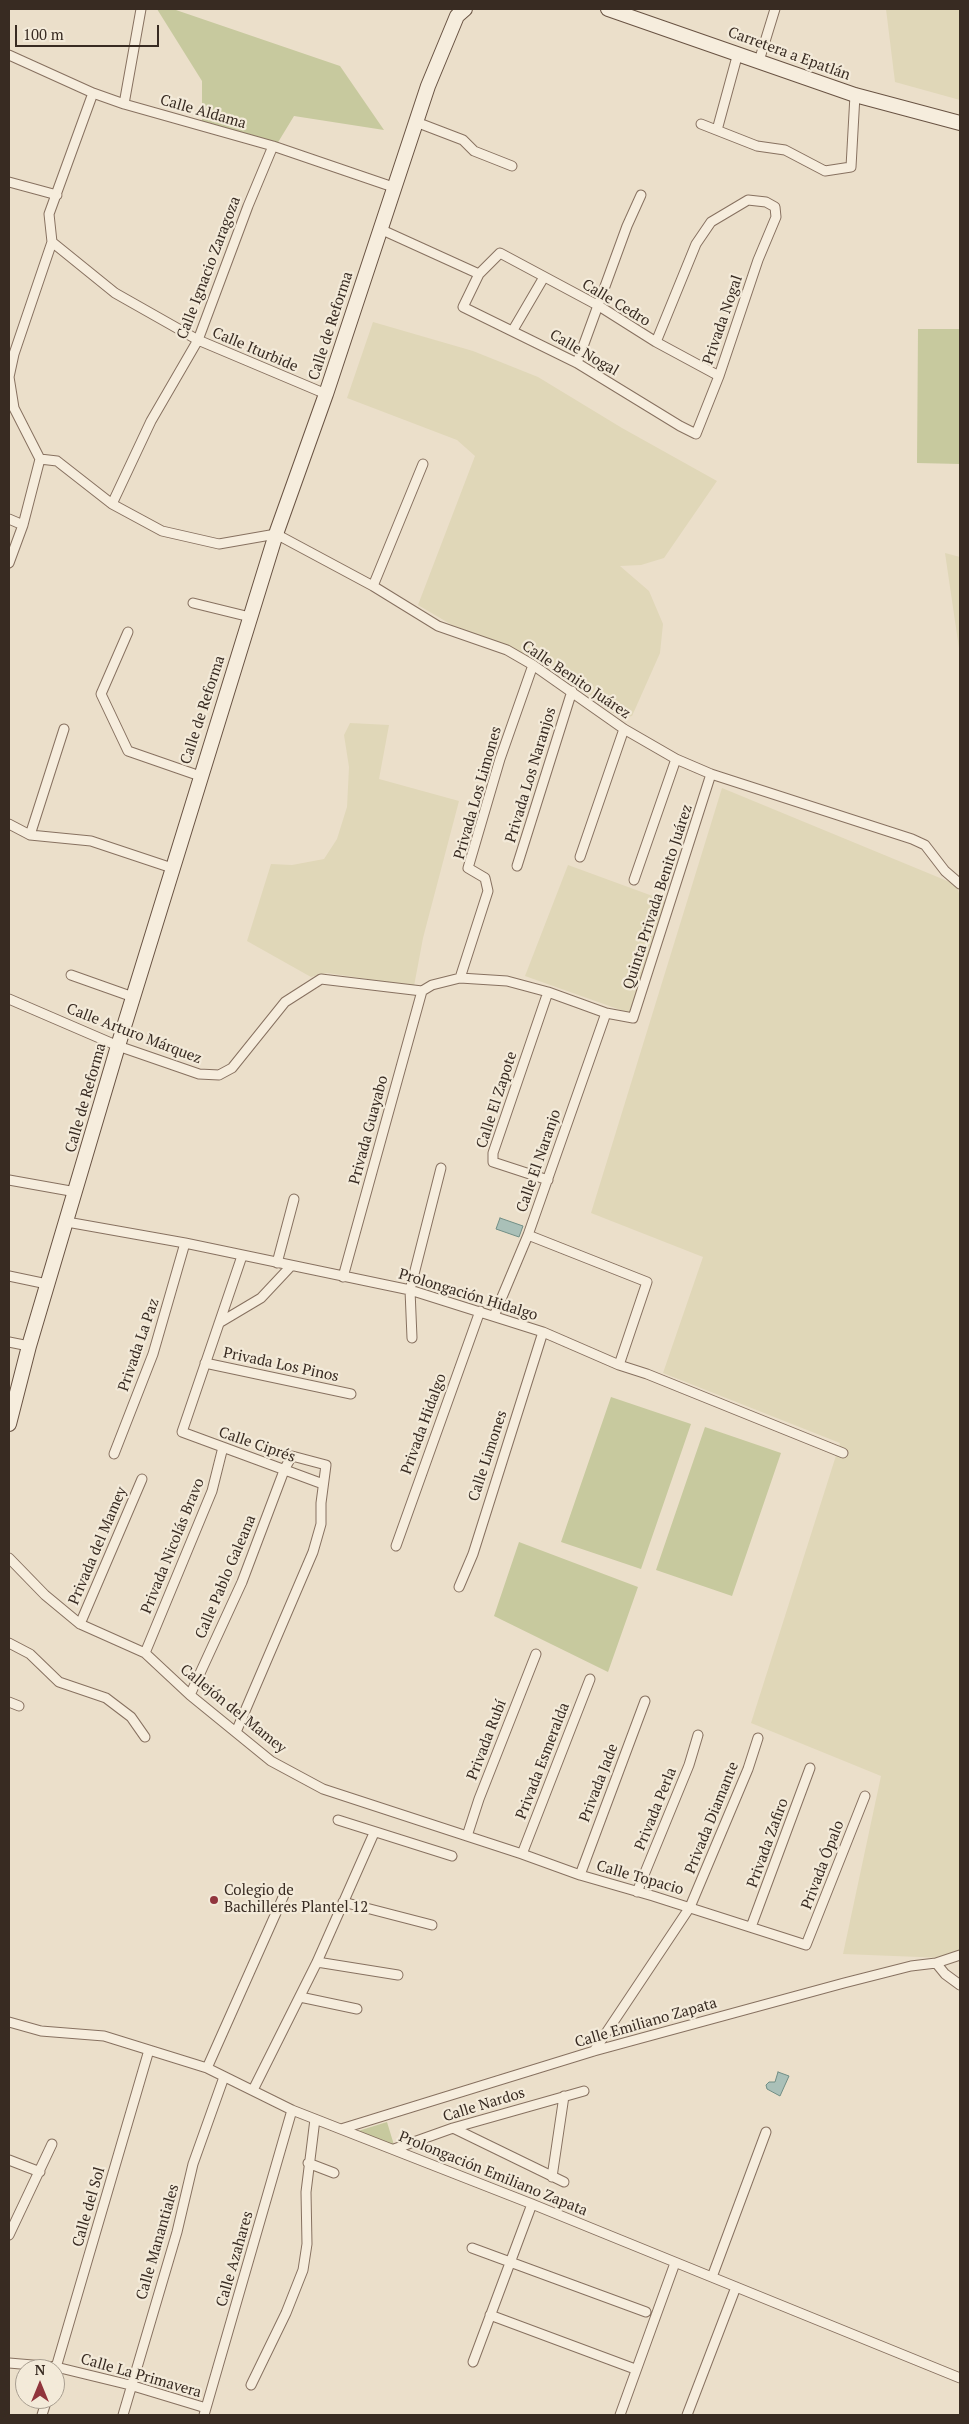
<!DOCTYPE html>
<html>
<head>
<meta charset="utf-8">
<style>
  body { margin:0 }
  #map { position:relative; width:969px; height:2424px; overflow:hidden; background:#ebdfca; font-family:"PT Serif",serif }
  canvas { display:block }
  .frame { position:absolute; inset:0; border:10px solid #382b22; pointer-events:none }
  .north { position:absolute; left:15px; top:2359px; width:50px; height:50px; box-sizing:border-box; background:#f3ead9; border:1px solid #a89e90; border-radius:50%; rotate:0deg; font-size:14px; font-weight:700; line-height:20px; text-align:center; color:#382b22 }
  .north::after { content:''; display:block; margin:auto; width:18px; height:22px; background:#91353d; clip-path:polygon(50% 0,100% 100%,50% 72%,0 100%) }
  .scale { position:absolute; left:15px; top:25px; width:144px; height:22px; box-sizing:border-box; border:2px solid #382b22; border-top:0; padding-left:6px; font-size:15px; line-height:18px; white-space:nowrap; color:#382b22; -webkit-text-stroke:4px #f3ead9; paint-order:stroke }
</style>
</head>
<body>
<div id="map">
<canvas width="969" height="2424"></canvas>
<div class="frame"></div>
<div class="north">N</div>
<div class="scale">100 m</div>
</div>
<script>
const context = document.querySelector('canvas').getContext('2d');
context.lineJoin = 'round';
function paint(path, color) { context.fillStyle = color; context.fill(path, 'evenodd'); }
const poly = rows => new Path2D(rows.map(r => 'M' + r).join(''));
function trace(path, color, width, dash) { context.strokeStyle = color; context.lineWidth = width; context.lineCap = dash ? 'butt' : 'round'; context.setLineDash(dash || []); context.stroke(path); }
function write(font, color, halo, rows, align = 'center') {
  context.font = font + ' "PT Serif",serif'; context.lineWidth = 4.5; context.setLineDash([]); context.textBaseline = 'middle'; context.strokeStyle = halo; context.fillStyle = color; for (const [text, x, y, turn = 0] of rows) {
    context.save(); context.translate(x, y); context.rotate((+turn || 0) * Math.PI / 180); context.textAlign = isNaN(turn) ? turn : align; if (halo) context.strokeText(text, 0, 0); context.fillText(text, 0, 0); context.restore();
  }
}
paint(poly([
  [886,9,960,9,960,100,895,82],
  [373,322,473,351,538,377,622,428,717,481,664,558,641,565,620,566,649,591,663,624,660,653,632,716,623,718,612,712,550,664,452,625,418,605,475,456,457,440,347,398],
  [945,553,960,557,960,655],
  [350,723,389,725,379,779,459,801,423,938,414,986,327,973,311,977,247,941,271,864,292,865,324,859,337,839,347,807,349,767,344,735],
  [722,788,957,885,960,898,960,1953,945,1958,843,1954,881,1776,751,1723,840,1443,663,1373,703,1257,591,1213],
  [568,865,669,902,632,1014,525,976]
]), '#e0d7b8');
paint(poly([
  [157,9,173,9,340,66,384,130,294,116,277,144,202,124,202,81],
  [918,329,960,329,960,464,917,463],
  [611,1397,691,1424,641,1569,561,1542],
  [705,1427,781,1453,732,1596,656,1570],
  [519,1542,638,1587,608,1672,494,1616],
  [387,2122,394,2145,358,2131]
]), '#c7c99e');
const water = poly([
  [500,1218,523,1226,519,1237,496,1229,500,1218],
  [778,2072,789,2076,780,2096,767,2089,766,2085,769,2082,775,2082,778,2072]
]);
paint(water, '#aac0b8');
trace(water, '#718e85', 1);
const street = poly([
  [9,55,93,93,124,104,273,146,393,187],
  [759,61,775,9],
  [124,104,141,9],
  [416,122,463,140,474,151,512,166],
  [701,124,757,146,785,150,825,171,851,167,855,95],
  [717,130,738,53],
  [9,182,57,195],
  [380,229,479,274],
  [52,242,115,293,198,340,326,394],
  [513,330,544,277],
  [656,342,696,244,711,222,748,200,766,202,775,207,776,217,758,260,719,376,696,434,680,426,577,363,463,307,479,274,500,253,599,306,656,342,719,376],
  [577,363,627,226,641,195],
  [40,459,57,461,112,504,162,531,219,544,276,534,373,586,438,626,507,650,533,665,624,729,676,759,711,774,912,839,925,845,945,871,960,884],
  [112,504,151,421,198,340,248,206,273,146],
  [9,519,23,525],
  [9,563,23,525,40,459,14,408,9,377,14,354,52,242,49,214,93,93],
  [373,586,423,464],
  [193,603,250,617],
  [128,632,101,694,128,751,200,776],
  [9,824,30,835,91,841,172,868],
  [30,835,64,729],
  [580,857,624,729],
  [517,866,572,691],
  [634,880,676,759],
  [71,975,133,997],
  [460,978,488,891,485,878,468,868,500,759,533,665],
  [9,999,118,1046,199,1074,219,1075,232,1068,285,1002,321,979,422,991,432,985,460,978,507,981,548,992,606,1013,633,1018,711,774],
  [9,1180,76,1192],
  [548,1180,493,1162,493,1153,548,992],
  [67,1222,185,1243,410,1290,543,1332,619,1365,647,1374,843,1453],
  [528,1235,647,1282,619,1365],
  [242,1256,182,1432,323,1484],
  [277,1263,294,1199],
  [9,1276,47,1284],
  [343,1277,422,991],
  [494,1316,528,1235,606,1013],
  [219,1323,261,1298,291,1266],
  [412,1338,410,1290,441,1168],
  [9,1342,29,1346],
  [205,1363,351,1394],
  [114,1454,153,1354,185,1243],
  [396,1546,480,1311],
  [9,1558,45,1595,80,1624,145,1653,190,1695,271,1761,323,1789,522,1854,580,1875,653,1896,806,1945,865,1796],
  [459,1587,473,1554,543,1332],
  [80,1624,142,1479],
  [9,1643,30,1654,59,1682,106,1698,131,1717,145,1737],
  [145,1653,212,1491,223,1447],
  [190,1695,242,1582,285,1468,292,1456,326,1465,321,1503,321,1524,313,1552,236,1732],
  [9,1702,19,1706],
  [338,1820,452,1856],
  [467,1836,479,1799,536,1654],
  [522,1854,590,1679],
  [580,1875,645,1701],
  [637,1892,689,1765,698,1735],
  [343,1902,432,1925],
  [751,1927,810,1768],
  [317,1962,398,1975],
  [936,1963,945,1974,960,1985],
  [300,1997,357,2009],
  [9,2022,41,2031,104,2036,207,2068,292,2110,532,2204,960,2378],
  [594,2051,690,1907,748,1769,758,1738],
  [207,2068,284,1895],
  [253,2090,317,1962,374,1833],
  [453,2128,564,2182],
  [341,2129,594,2051,844,1983,911,1966,936,1963,960,1955],
  [394,2149,453,2128,584,2091],
  [9,2160,40,2172],
  [308,2163,334,2173],
  [552,2177,564,2096],
  [9,2235,52,2144],
  [472,2248,646,2312],
  [712,2277,766,2132],
  [490,2315,635,2369],
  [473,2362,532,2204],
  [9,2363,56,2367,130,2385,206,2408],
  [55,2371,149,2050],
  [251,2385,286,2313,303,2270,307,2244,306,2192,315,2119],
  [42,2415,47,2399],
  [123,2415,177,2232,193,2164,224,2077],
  [204,2415,292,2110],
  [620,2415,675,2263],
  [687,2415,736,2287]
]);
const secondary = poly([
  [608,9,855,95,960,123],
  [9,1424,29,1346,118,1046,276,534,326,394,428,86,457,16,465,9]
]);
trace(street, '#877160', 11);
trace(secondary, '#695343', 16);
trace(street, '#f6eddd', 9);
trace(secondary, '#f6eddd', 14);
for (const [x, y, r, color] of [
  [214,1900,5,"#91353d"]
]) { const dot = new Path2D(); dot.arc(x, y, r, 0, 2 * Math.PI); context.fillStyle = color; context.fill(dot); trace(dot, '#f3ead9', 2); }
write('15px', '#382b22', '#f3ead9', [
  ["Carretera a Epatlán",789,54,20],
  ["Calle Aldama",203,112,16],
  ["Calle Ignacio Zaragoza",209,268,-69],
  ["Calle Cedro",616,303,31],
  ["Privada Nogal",723,320,-71],
  ["Calle de Reforma",331,326,-72],
  ["Calle Iturbide",255,350,23],
  ["Calle Nogal",584,353,30],
  ["Calle Benito Juárez",576,680,34],
  ["Calle de Reforma",203,710,-72],
  ["Privada Los Naranjos",531,775,-73],
  ["Privada Los Limones",478,793,-74],
  ["Quinta Privada Benito Juárez",658,897,-72],
  ["Calle Arturo Márquez",134,1034,21],
  ["Calle de Reforma",86,1098,-74],
  ["Calle El Zapote",497,1100,-72],
  ["Privada Guayabo",369,1130,-75],
  ["Calle El Naranjo",539,1161,-71],
  ["Prolongación Hidalgo",468,1295,17],
  ["Privada La Paz",139,1345,-71],
  ["Privada Los Pinos",281,1365,12],
  ["Privada Hidalgo",424,1424,-70],
  ["Calle Ciprés",257,1445,19],
  ["Calle Limones",488,1456,-72],
  ["Privada del Mamey",98,1546,-67],
  ["Privada Nicolás Bravo",173,1546,-68],
  ["Calle Pablo Galeana",226,1577,-67],
  ["Callejón del Mamey",233,1709,39],
  ["Privada Rubí",487,1740,-69],
  ["Privada Esmeralda",543,1761,-69],
  ["Privada Jade",599,1783,-69],
  ["Privada Perla",656,1809,-68],
  ["Privada Diamante",712,1818,-68],
  ["Privada Zafiro",768,1843,-70],
  ["Privada Ópalo",823,1865,-69],
  ["Calle Topacio",640,1878,16],
  ["Calle Emiliano Zapata",646,2023,-16],
  ["Calle Nardos",484,2105,-17],
  ["Prolongación Emiliano Zapata",493,2174,22],
  ["Calle del Sol",89,2207,-74],
  ["Calle Manantiales",158,2242,-74],
  ["Calle Azahares",235,2259,-74],
  ["Calle La Primavera",141,2376,16]
]);
write('15px', '#382b22', '#f3ead9', [
  ["Colegio de",224,1891],
  ["Bachilleres Plantel 12",224,1908]
], 'left');
</script>
</body>
</html>
